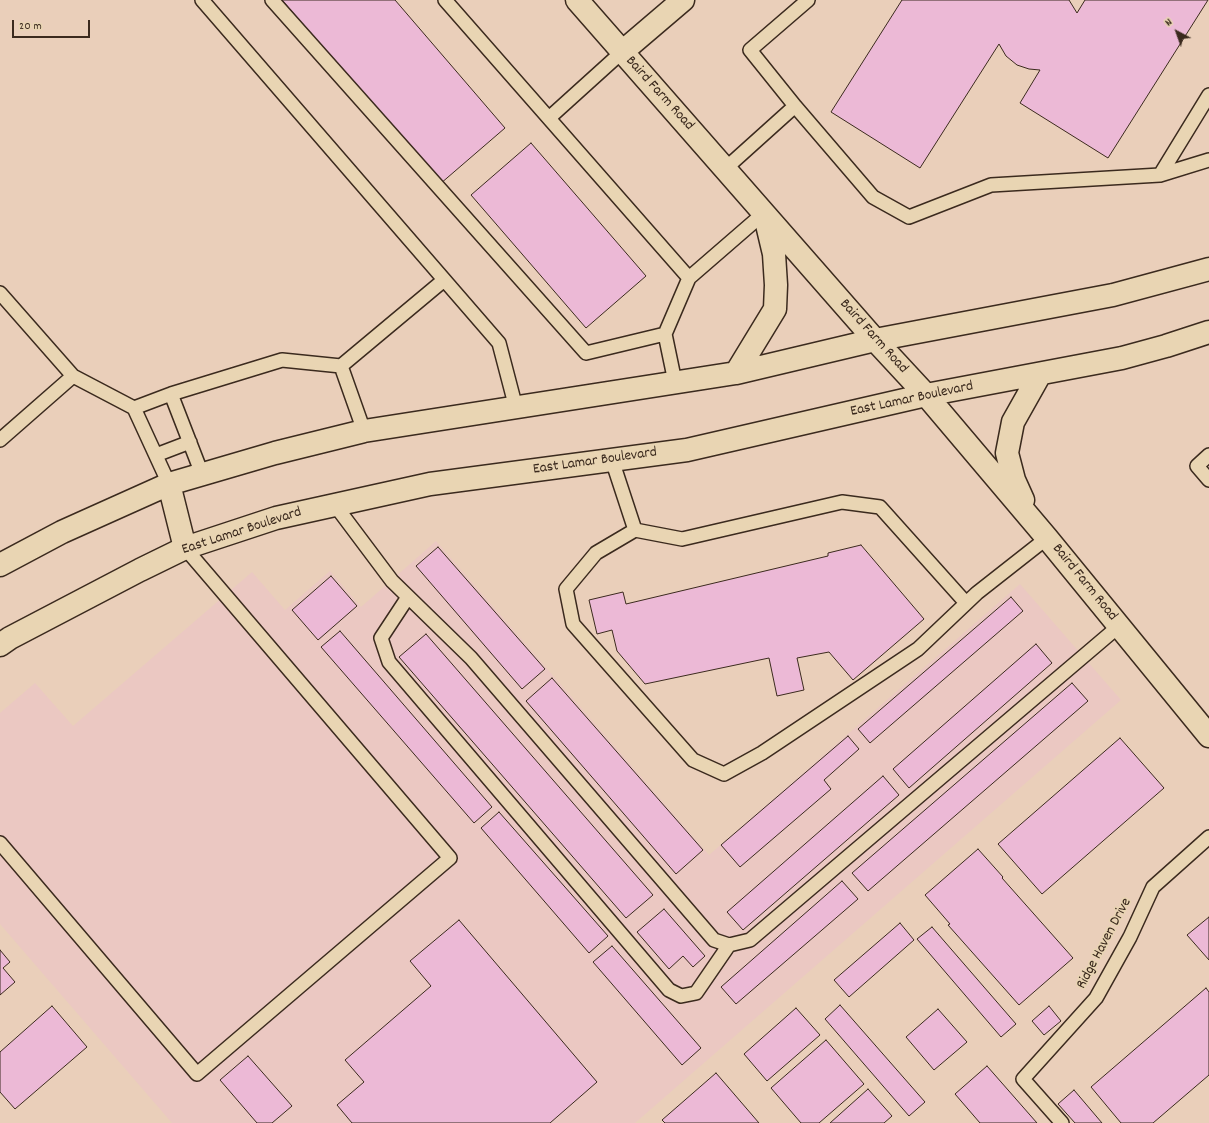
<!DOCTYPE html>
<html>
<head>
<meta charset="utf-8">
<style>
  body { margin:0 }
  #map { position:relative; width:1209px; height:1123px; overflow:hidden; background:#eacfba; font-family:Dekko,sans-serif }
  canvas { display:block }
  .north { position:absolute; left:1157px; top:12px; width:40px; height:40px; -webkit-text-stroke:3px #e9d5b3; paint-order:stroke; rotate:319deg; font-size:11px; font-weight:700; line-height:16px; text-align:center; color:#3b2a1e }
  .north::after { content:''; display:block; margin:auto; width:14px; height:18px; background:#3b2a1e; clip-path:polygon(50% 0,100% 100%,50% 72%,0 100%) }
  .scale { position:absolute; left:12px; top:20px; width:78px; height:18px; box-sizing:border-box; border:2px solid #3b2a1e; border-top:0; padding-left:5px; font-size:12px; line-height:14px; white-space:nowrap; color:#3b2a1e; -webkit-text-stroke:3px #e9d5b3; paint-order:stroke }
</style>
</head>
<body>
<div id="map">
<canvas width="1209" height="1123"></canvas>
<div class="north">N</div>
<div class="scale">20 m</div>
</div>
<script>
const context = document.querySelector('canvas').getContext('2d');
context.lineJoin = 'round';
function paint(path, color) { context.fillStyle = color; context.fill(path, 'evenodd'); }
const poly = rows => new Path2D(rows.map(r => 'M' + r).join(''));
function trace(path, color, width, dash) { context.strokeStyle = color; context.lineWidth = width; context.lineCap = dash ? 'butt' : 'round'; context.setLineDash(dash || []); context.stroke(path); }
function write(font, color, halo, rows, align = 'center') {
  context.font = font + ' Dekko,sans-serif'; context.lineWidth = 3; context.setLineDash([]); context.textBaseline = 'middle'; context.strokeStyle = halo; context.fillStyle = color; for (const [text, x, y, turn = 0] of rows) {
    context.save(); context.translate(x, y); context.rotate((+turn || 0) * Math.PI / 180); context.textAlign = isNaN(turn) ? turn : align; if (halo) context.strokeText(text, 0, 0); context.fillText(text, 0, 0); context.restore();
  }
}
paint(poly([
  [436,541,709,855,1020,584,1121,700,635,1123,172,1123,0,924,0,713,35,683,73,726,252,572,285,610,330,571,361,607]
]), '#ebc8c2');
const building = poly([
  [282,0,395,0,505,128,440,184,282,0],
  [902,0,1069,0,1077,13,1085,0,1208,0,1108,158,1020,103,1040,70,1029,69,1017,65,1006,56,999,44,920,168,831,112,902,0],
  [531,143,646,276,586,328,471,195,531,143],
  [861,545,924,619,853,680,829,652,797,658,804,690,777,696,769,658,645,684,617,651,612,630,597,634,589,600,623,592,626,604,828,556,828,553,861,545],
  [438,547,545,669,522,689,416,566,438,547],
  [331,576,357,606,318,640,292,610,331,576],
  [1011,597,1023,611,870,743,858,729,1011,597],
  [340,631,492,807,474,823,321,647,340,631],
  [426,634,653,895,626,918,399,657,426,634],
  [1036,644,1052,663,909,788,893,769,1036,644],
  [552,678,703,850,676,874,526,701,552,678],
  [1072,683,1088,701,868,891,852,873,1072,683],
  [848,736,859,749,824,780,831,789,740,867,721,845,848,736],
  [1120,738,1164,788,1042,894,998,844,1120,738],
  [883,776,899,795,743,930,727,912,883,776],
  [499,812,608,936,589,953,481,828,499,812],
  [978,849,1003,877,1002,878,1073,958,1019,1005,948,925,950,924,925,895,978,849],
  [842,881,858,899,736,1004,721,987,842,881],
  [664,909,705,956,693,967,683,956,669,969,637,932,664,909],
  [1209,917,1209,960,1187,935,1209,917],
  [459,920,597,1082,550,1123,352,1123,337,1105,364,1082,345,1060,431,986,410,961,459,920],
  [900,923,914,940,849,997,834,980,900,923],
  [932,927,1016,1024,1001,1037,917,939,932,927],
  [612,946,701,1048,682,1065,593,962,612,946],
  [0,950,10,962,3,968,15,982,0,995,0,950],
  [1206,988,1209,992,1209,1075,1153,1123,1121,1123,1091,1087,1206,988],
  [840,1005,925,1102,909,1116,825,1019,840,1005],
  [52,1006,87,1047,15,1109,0,1092,0,1052,52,1006],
  [1049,1006,1061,1021,1044,1035,1032,1021,1049,1006],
  [796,1008,820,1035,767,1081,744,1054,796,1008],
  [938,1009,967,1042,934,1070,906,1037,938,1009],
  [826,1040,864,1084,819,1123,801,1123,771,1088,826,1040],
  [248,1056,292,1106,272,1123,257,1123,220,1080,248,1056],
  [987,1066,1037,1123,980,1123,955,1094,987,1066],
  [716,1073,759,1123,665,1123,662,1120,716,1073],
  [868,1089,892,1116,884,1123,830,1123,868,1089],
  [1074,1090,1102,1123,1075,1123,1058,1104,1074,1090]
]);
paint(building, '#ecb9d6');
trace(building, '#3b2a1e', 1);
const lane = poly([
  [202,0,499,343,516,408],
  [272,0,586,353,665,334,689,278,764,213],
  [445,0,689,278],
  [795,106,750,50,808,0],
  [549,118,622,52],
  [725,169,795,106,873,197,909,217,991,185,1160,175,1209,160],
  [1160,175,1209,95],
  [0,293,73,376,134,408,169,484],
  [665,334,675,382],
  [171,394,202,474],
  [134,408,171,394,282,360,341,366],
  [364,431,341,366,444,280],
  [0,440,73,376],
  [156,455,190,442],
  [1209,455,1197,466,1209,480],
  [612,460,635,530,596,553,566,589,573,624,693,760,724,774,762,753,918,649,977,593,1047,538],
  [335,505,392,581,471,658,714,940,729,945,750,940,1119,626],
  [635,530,682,539,842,502,880,507,966,603],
  [408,597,381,638,389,662,669,990,681,996,696,993,729,945],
  [0,843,197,1074,450,858,185,548],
  [1062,1123,1023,1079,1096,998,1130,937,1153,887,1209,837]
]);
const secondary = poly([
  [577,0,875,340,926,395,1047,538,1209,736],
  [622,52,683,0],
  [736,373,775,309,776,285,774,254,765,216],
  [169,484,185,548],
  [1023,500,1014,480,1007,453,1013,422,1040,374],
  [0,565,62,532,169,484,275,453,364,431,736,373,875,340,1113,295,1209,269],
  [0,645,10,638,140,570,185,548,276,518,430,484,687,450,926,395,1122,358,1166,346,1209,332]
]);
trace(lane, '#3b2a1e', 16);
trace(secondary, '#3b2a1e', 25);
trace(lane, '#e9d5b3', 13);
trace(secondary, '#e9d5b3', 22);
write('15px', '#3b2a1e', '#e9d5b3', [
  ["Baird Farm Road",659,94,48],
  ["Baird Farm Road",873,337,48],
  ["East Lamar Boulevard",912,400,-12],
  ["East Lamar Boulevard",595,462,-8],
  ["East Lamar Boulevard",242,532,-18],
  ["Baird Farm Road",1084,583,51],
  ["Ridge Haven Drive",1105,944,-62]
]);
</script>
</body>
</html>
